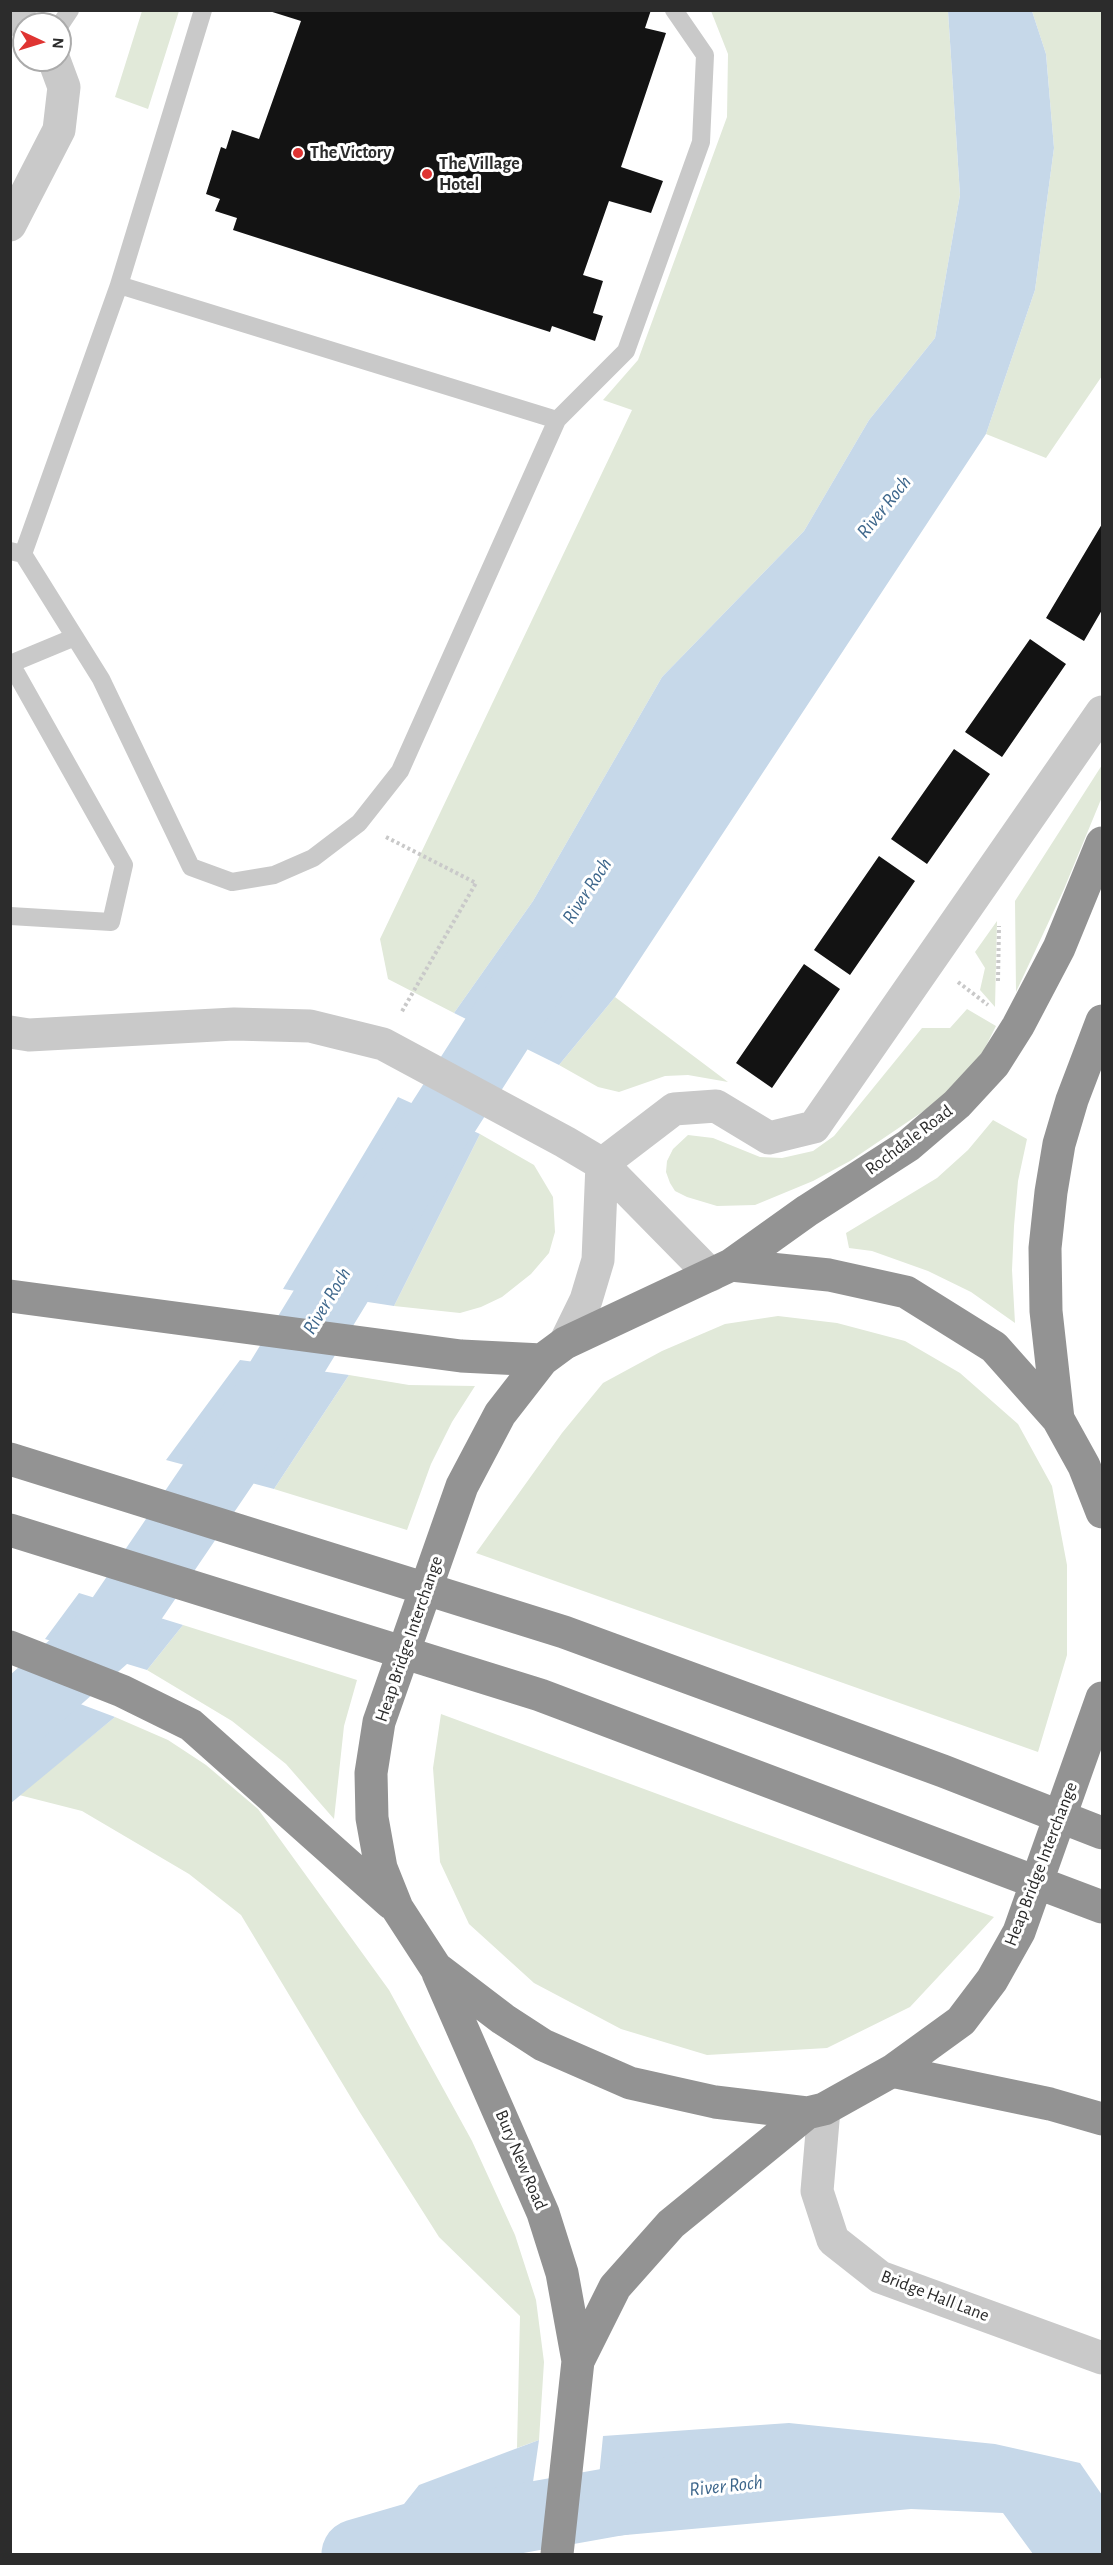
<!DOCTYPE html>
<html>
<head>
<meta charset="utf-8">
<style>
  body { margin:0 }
  #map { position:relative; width:1113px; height:2565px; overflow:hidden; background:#fff; font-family:"Alegreya Sans",sans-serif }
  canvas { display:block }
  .frame { position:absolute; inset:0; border:12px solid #2c2c2c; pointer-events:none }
  .north { position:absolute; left:12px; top:12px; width:60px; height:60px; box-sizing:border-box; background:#fff; border:2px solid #ababab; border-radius:50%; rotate:94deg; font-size:16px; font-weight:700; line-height:24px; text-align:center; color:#2c2c2c }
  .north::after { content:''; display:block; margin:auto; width:21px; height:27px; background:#df3432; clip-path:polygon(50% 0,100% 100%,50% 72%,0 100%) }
</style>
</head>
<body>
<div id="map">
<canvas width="1113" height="2565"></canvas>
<div class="frame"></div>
<div class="north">N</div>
</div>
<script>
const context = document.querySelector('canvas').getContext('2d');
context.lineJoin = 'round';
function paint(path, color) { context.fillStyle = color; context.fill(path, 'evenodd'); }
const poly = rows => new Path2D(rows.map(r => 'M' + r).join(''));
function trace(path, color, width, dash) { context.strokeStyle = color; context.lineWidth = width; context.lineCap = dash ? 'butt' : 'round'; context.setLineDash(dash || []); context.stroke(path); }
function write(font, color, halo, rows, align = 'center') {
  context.font = font + ' "Alegreya Sans",sans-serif'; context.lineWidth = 6; context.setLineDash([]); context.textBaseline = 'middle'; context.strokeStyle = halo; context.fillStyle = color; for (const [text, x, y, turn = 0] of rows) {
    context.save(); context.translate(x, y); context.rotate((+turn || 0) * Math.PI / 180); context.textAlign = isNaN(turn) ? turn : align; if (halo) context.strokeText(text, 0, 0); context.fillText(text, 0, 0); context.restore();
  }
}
paint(poly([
  [142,11,179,11,148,109,115,97],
  [711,11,948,11,960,195,935,338,869,420,804,531,662,677,533,901,454,1013,388,979,380,939,632,410,603,400,638,360,727,117,728,54],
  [1032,11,1102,11,1102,376,1046,458,986,434,1035,290,1054,148,1046,54],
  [1102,765,1102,797,1064,889,1016,992,1015,901],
  [997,921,995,1007,980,990,985,968,975,952],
  [615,997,728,1082,688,1075,665,1076,619,1092,598,1087,559,1065],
  [967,1009,996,1026,984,1050,964,1076,934,1104,850,1161,813,1181,755,1205,717,1206,687,1197,675,1191,670,1183,666,1172,667,1161,673,1149,688,1135,713,1138,760,1157,782,1158,813,1151,834,1136,922,1028,950,1028],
  [993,1120,1027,1139,1018,1181,1014,1226,1012,1270,1015,1323,971,1292,928,1271,872,1251,849,1248,846,1233,937,1178,968,1150],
  [480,1134,534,1165,553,1197,555,1232,549,1253,531,1274,502,1297,481,1307,460,1313,394,1306],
  [778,1316,837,1323,905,1341,960,1373,1018,1424,1052,1486,1067,1565,1067,1655,1038,1752,476,1553,562,1433,603,1383,662,1351,725,1324],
  [349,1375,409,1385,475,1386,452,1422,431,1464,407,1530,274,1489],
  [183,1625,357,1680,344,1726,334,1819,286,1764,232,1721,147,1670],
  [441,1714,728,1820,994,1917,910,2007,827,2048,707,2055,621,2029,534,1983,469,1924,440,1862,433,1768],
  [115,1717,168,1740,206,1765,258,1809,389,1990,472,2141,515,2235,536,2300,544,2362,539,2440,517,2448,520,2316,439,2237,359,2111,241,1915,189,1874,82,1811,19,1795]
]), '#e1e9d9');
paint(poly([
  [948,11,1032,11,1046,54,1054,148,1035,290,986,434,615,997,559,1065,454,1013,533,901,662,677,804,531,869,420,935,338,960,195],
  [398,1097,480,1134,394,1306,283,1289],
  [240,1360,349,1375,274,1489,166,1460],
  [79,1593,183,1625,147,1670,45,1639],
  [11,1678,115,1717,11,1803,10,1803],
  [789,2423,995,2444,1080,2463,1102,2495,1102,2554,1033,2554,1003,2513,911,2509,593,2538,603,2436],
  [539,2440,524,2545,497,2554,327,2554,374,2542,419,2485]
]), '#c6d8e9');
trace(poly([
  [10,1721,111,1632,255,1420,373,1227,547,955],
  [356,2554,411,2538,691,2488]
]), '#c6d8e9', 69);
paint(poly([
  [266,10,651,10,645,28,666,33,621,167,663,181,651,213,609,201,583,275,603,281,593,313,603,316,595,341,552,326,550,332,233,230,237,218,215,211,220,199,206,194,221,147,226,149,232,130,259,139,301,21],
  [1102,524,1102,610,1084,641,1046,618],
  [1030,639,1066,664,1002,757,965,732],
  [954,749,990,774,927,864,891,839],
  [879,856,915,881,850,975,814,950],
  [804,964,840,989,772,1088,736,1063]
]), '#131313');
trace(poly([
  [386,837,476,883,401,1013],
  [998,981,999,926],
  [958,982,988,1005]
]), '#c9c9c9', 4, [3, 3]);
trace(poly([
  [60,25,70,10],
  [119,285,203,10],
  [557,420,626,351,701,142,705,55,674,10],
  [10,551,23,554,101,679,191,867,232,882,274,875,313,858,359,823,400,771,557,420,119,285,23,554],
  [10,664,75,637],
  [10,916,111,922,124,865,11,664]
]), '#c9c9c9', 18);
trace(poly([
  [10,12,24,24],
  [10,225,59,130,64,87,54,60],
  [10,1032,29,1035,234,1024,310,1026,383,1044,565,1142,602,1164,711,1275],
  [602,1164,674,1109,716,1106,769,1138,814,1127,1102,712],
  [565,1343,586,1300,598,1260,602,1164],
  [824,2109,817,2191,833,2240,880,2277,1102,2358]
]), '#c9c9c9', 33);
trace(poly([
  [731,1265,808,1210,909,1145,957,1104,994,1064,1018,1026,1059,948,1102,843],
  [10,1296,461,1356,542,1360],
  [1058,1419,1046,1311,1045,1248,1051,1192,1059,1144,1072,1100,1102,1021],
  [10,1459,564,1632,943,1771,1102,1833],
  [1102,1512,1084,1466,1058,1419,994,1347,906,1292,829,1275,731,1265,565,1343,542,1360,500,1414,462,1486,379,1722,371,1773,372,1818,381,1868,397,1908,436,1968,503,2019,543,2045,630,2083,715,2102,807,2113,824,2109,892,2071,961,2021,992,1980,1019,1932,1102,1698],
  [10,1530,540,1695,1102,1907],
  [10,1647,122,1691,191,1725,391,1903],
  [438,1973,543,2213,562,2273,578,2361,557,2554],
  [892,2071,1050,2104,1102,2119],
  [578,2361,615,2287,671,2224,807,2113]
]), '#939393', 33);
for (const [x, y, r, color] of [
  [298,153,6,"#df3432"],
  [427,174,6,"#df3432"]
]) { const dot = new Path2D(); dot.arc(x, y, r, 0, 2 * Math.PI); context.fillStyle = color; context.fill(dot); trace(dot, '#fff', 2); }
write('bold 18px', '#2c2c2c', '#fff', [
  ["The Victory",310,153],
  ["The Village",439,164],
  ["Hotel",439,185]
], 'left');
write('18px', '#2c2c2c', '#fff', [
  ["Rochdale Road",909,1140,-37],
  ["Heap Bridge Interchange",409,1639,-71],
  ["Heap Bridge Interchange",1041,1864,-69],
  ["Bury New Road",521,2160,67],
  ["Bridge Hall Lane",935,2296,21]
]);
write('italic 20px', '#3d668b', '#fff', [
  ["River Roch",884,507,-51],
  ["River Roch",587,891,-57],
  ["River Roch",327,1301,-59],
  ["River Roch",726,2486,-6]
]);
</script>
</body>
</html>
